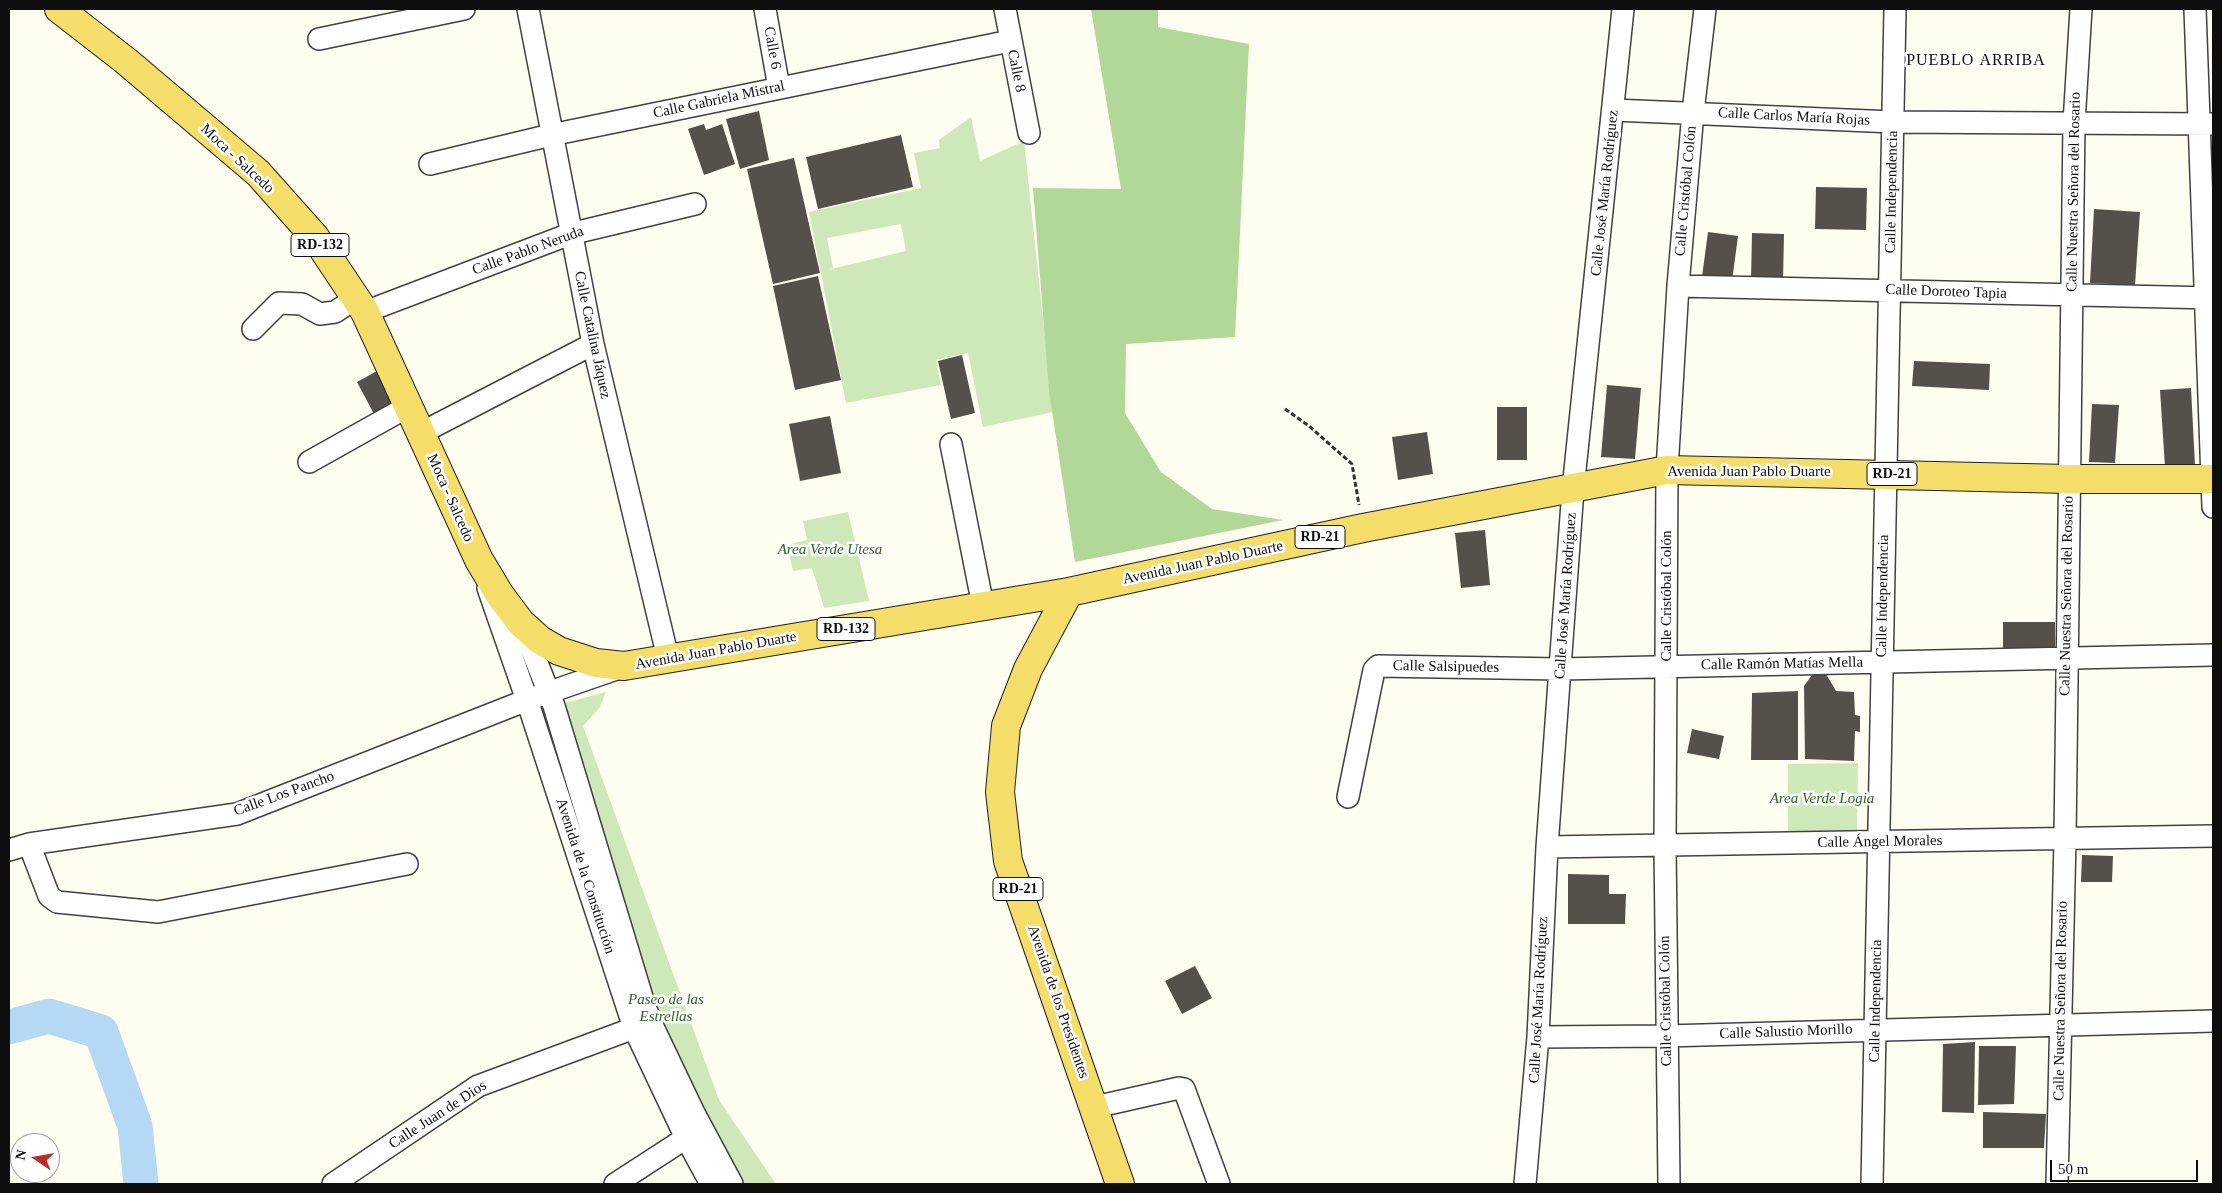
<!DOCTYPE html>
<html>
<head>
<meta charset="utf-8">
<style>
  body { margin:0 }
  #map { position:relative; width:2222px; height:1193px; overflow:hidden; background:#fffdef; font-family:"Times New Roman",serif }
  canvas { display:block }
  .frame { position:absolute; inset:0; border:10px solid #0e0e0e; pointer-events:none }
  .north { position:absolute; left:10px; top:1133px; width:50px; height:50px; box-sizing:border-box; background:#fff; border:1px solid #9f9f9f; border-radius:50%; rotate:282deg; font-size:14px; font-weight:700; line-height:20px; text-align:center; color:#0e0e0e }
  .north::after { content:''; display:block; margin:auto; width:18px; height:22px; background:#ba2d29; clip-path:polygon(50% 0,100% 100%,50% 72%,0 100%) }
  .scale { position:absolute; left:2050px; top:1160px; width:148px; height:22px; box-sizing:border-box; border:2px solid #0e0e0e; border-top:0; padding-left:6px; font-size:15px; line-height:18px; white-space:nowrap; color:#0e0e0e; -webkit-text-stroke:4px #fff; paint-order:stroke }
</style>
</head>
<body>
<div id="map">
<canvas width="2222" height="1193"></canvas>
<div class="frame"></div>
<div class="north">N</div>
<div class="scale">50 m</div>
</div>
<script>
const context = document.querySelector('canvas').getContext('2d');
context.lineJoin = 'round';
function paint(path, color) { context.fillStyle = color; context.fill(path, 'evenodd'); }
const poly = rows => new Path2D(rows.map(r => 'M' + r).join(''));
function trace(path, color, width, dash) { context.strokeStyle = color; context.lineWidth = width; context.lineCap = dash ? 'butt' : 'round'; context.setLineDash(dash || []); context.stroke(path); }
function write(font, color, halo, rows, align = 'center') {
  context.font = font + ' "Times New Roman",serif'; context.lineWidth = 5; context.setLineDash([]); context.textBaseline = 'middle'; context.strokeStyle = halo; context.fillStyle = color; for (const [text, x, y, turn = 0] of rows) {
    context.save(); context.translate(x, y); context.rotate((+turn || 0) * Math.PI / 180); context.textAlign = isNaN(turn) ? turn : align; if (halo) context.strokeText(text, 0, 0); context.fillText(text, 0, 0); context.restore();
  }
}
paint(poly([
  [971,117,980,161,1024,141,1053,412,983,427,968,353,936,360,941,385,846,403,809,212,921,188,914,153,940,148,939,140],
  [901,224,906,251,827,270,833,268,827,238],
  [848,512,869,601,824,608,812,568,793,571,787,545,807,540,803,521],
  [606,692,600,707,583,726,719,1100,776,1184,735,1184,654,1029,554,706],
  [1858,763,1857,833,1788,836,1788,764]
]), '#cee8ba');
paint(poly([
  [1091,9,1158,9,1158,27,1249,44,1235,337,1126,344,1125,413,1161,472,1212,509,1283,520,1075,562,1049,391,1033,188,1121,189]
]), '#b1d899');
trace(poly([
  [9,1027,49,1016,101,1032,135,1126,141,1184]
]), '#b5d8f4', 35);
paint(poly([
  [759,111,769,160,740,169,726,119],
  [704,124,706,130,722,124,735,164,704,175,688,129],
  [901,135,913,187,818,209,806,157],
  [794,158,820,273,773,284,747,169],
  [2210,171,2213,171,2213,191,2210,191],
  [1816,187,1867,188,1866,230,1815,229],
  [2094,209,2140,212,2135,285,2090,283],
  [1708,232,1738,236,1732,281,1702,277],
  [1752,233,1784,234,1783,280,1751,279],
  [818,276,841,380,795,390,773,286],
  [962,355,975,413,951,419,938,361],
  [1914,361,1990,364,1989,390,1912,386],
  [377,371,394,403,374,414,357,382],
  [1607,385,1641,388,1635,459,1601,457],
  [2191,388,2195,465,2165,467,2160,390],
  [2092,404,2119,405,2115,463,2089,462],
  [1497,407,1527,407,1527,460,1497,460],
  [830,416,841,473,800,481,789,424],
  [1427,432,1433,474,1398,480,1392,437],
  [1485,530,1490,585,1461,588,1455,533],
  [2003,622,2055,622,2055,649,2003,649],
  [1826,674,1836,691,1854,692,1855,715,1860,716,1860,732,1855,731,1854,761,1805,759,1804,686,1812,675],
  [1798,691,1798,760,1751,760,1752,693],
  [1692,729,1724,736,1719,759,1687,753],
  [2082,855,2113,856,2112,882,2081,882],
  [1568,874,1609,875,1609,894,1626,894,1625,924,1568,924],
  [1195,966,1212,998,1182,1014,1165,981],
  [1975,1042,1974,1113,1942,1112,1943,1044],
  [1979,1046,2016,1046,2014,1104,1978,1105],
  [1983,1112,2046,1114,2044,1148,1983,1148]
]), '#56504a');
const minor = poly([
  [528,9,593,344,668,658],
  [765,9,779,88],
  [1005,9,1029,133],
  [2195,9,2213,507],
  [319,39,464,9],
  [1614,110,1893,122,2213,124],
  [430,164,551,135,1010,41],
  [1678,286,2213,298],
  [365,312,570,234,695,204],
  [253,329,279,303,302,304,320,314,335,312,356,298],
  [421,433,593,344],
  [951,444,983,606],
  [309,462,409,406],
  [488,588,527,700,634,1028,686,1138,711,1184],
  [522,625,554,706,645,1007,654,1029,694,1113,732,1184],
  [1348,797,1374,670,1378,666,1561,669,2213,655],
  [29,844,49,896,57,902,158,912,407,864],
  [1547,847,2213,836],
  [9,850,29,844,237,814,527,700,622,667],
  [1538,1037,1666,1036,2213,1021],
  [1095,1107,1179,1088,1184,1089,1219,1184],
  [333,1184,478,1086,634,1028],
  [615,1184,686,1138],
  [1525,1184,1538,1037,1547,847,1573,489,1623,9],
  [1669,1184,1665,846,1667,470,1678,286,1693,112,1705,9],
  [1872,1184,1895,9],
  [2057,1184,2065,839,2074,123,2081,9]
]);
const major = poly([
  [59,9,126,61,258,173,315,237,365,312,479,560,500,595,521,623,540,640,559,651,596,663,624,666,1069,592,1363,528,1667,470,2069,479,2213,479],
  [1069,592,1028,669,1006,726,1000,792,1008,861,1120,1184]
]);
trace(minor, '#414141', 24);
trace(major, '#1f1f1f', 30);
trace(poly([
  [1285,409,1309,426,1352,464,1359,505]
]), '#303030', 3, [5, 2.5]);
trace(minor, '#fff', 21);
trace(major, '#f5dd69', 28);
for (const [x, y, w] of [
  [320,245,58],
  [1892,474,50],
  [1320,537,50],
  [846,629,58],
  [1018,889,50]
]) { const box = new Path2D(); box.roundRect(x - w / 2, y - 11.5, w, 23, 4); context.fillStyle = '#fff'; context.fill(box); trace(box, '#0e0e0e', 1); }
write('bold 14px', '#0e0e0e', null, [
  ["RD-132",320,245],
  ["RD-21",1892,474],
  ["RD-21",1320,537],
  ["RD-132",846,629],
  ["RD-21",1018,889]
]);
write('15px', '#0e0e0e', '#fff', [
  ["Calle 6",772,48,80],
  ["Calle 8",1016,71,78],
  ["Calle Gabriela Mistral",719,100,-12],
  ["Calle Carlos María Rojas",1794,117,3],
  ["Moca - Salcedo",237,159,43],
  ["Calle Cristóbal Colón",1686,191,-85],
  ["Calle Independencia",1892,192,-89],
  ["Calle Nuestra Señora del Rosario",2074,192,-89],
  ["Calle José María Rodríguez",1605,193,-84],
  ["Calle Pablo Neruda",528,251,-20],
  ["Calle Doroteo Tapia",1946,292,2],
  ["Calle Catalina Jáquez",592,335,78],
  ["Avenida Juan Pablo Duarte",1749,472],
  ["Moca - Salcedo",450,498,66],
  ["Avenida Juan Pablo Duarte",1203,563,-12],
  ["Calle José María Rodríguez",1566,596,-86],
  ["Calle Cristóbal Colón",1667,596,-90],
  ["Calle Independencia",1883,596,-89],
  ["Calle Nuestra Señora del Rosario",2067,596,-89],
  ["Avenida Juan Pablo Duarte",716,651,-10],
  ["Calle Ramón Matías Mella",1782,664,-1],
  ["Calle Salsipuedes",1446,667,1],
  ["Calle Los Pancho",284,794,-20],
  ["Calle Ángel Morales",1880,842,-1],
  ["Avenida de la Constitución",585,876,72],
  ["Calle José María Rodríguez",1539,1000,-87],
  ["Calle Cristóbal Colón",1666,1001,-91],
  ["Calle Independencia",1876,1001,-89],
  ["Calle Nuestra Señora del Rosario",2061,1001,-89],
  ["Avenida de los Presidentes",1058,1002,71],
  ["Calle Salustio Morillo",1786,1032,-2],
  ["Calle Juan de Dios",438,1115,-33]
]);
write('italic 15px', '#296420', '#fff', [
  ["Area Verde Utesa",830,550],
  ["Area Verde Logia",1822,799],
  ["Paseo de las",666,1000],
  ["Estrellas",666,1017]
]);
context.letterSpacing = '1px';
write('16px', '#0e0e0e', '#fff', [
  ["PUEBLO ARRIBA",1976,61]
]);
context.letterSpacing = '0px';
</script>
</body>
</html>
